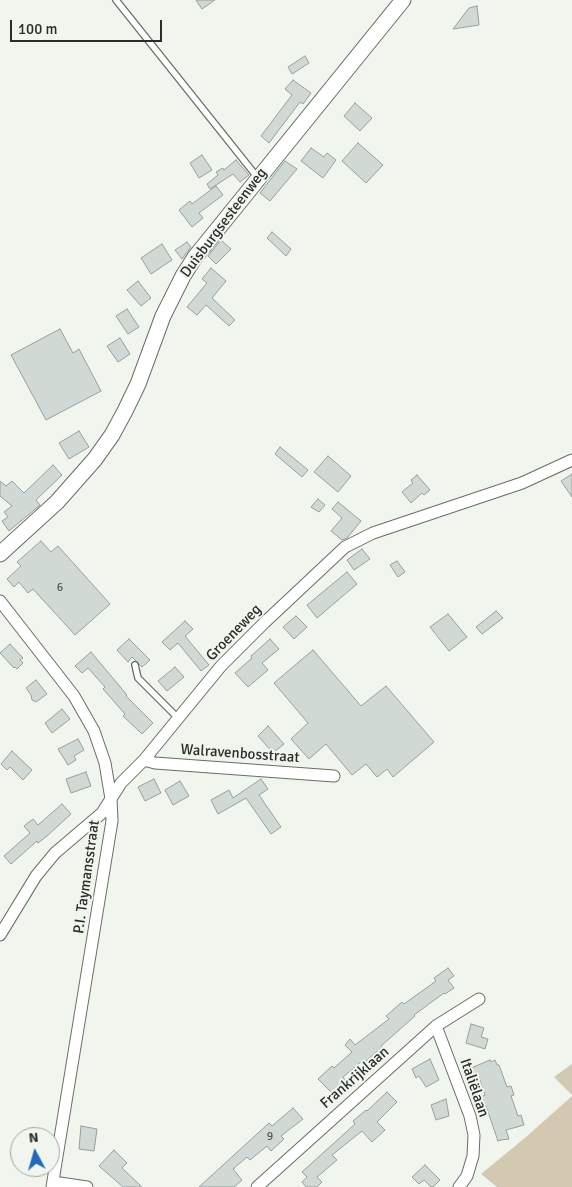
<!DOCTYPE html>
<html>
<head>
<meta charset="utf-8">
<style>
  body { margin:0 }
  #map { position:relative; width:572px; height:1187px; overflow:hidden; background:#f0f5ed; font-family:Signika,sans-serif }
  canvas { display:block }
  .north { position:absolute; left:10px; top:1127px; width:50px; height:50px; box-sizing:border-box; background:#f0f5ed; border:1px solid #a1a59f; border-radius:50%; rotate:354deg; font-size:14px; font-weight:700; line-height:20px; text-align:center; color:#2b2d2a }
  .north::after { content:''; display:block; margin:auto; width:18px; height:22px; background:#2269b9; clip-path:polygon(50% 0,100% 100%,50% 72%,0 100%) }
  .scale { position:absolute; left:10px; top:20px; width:152px; height:22px; box-sizing:border-box; border:2px solid #2b2d2a; border-top:0; padding-left:6px; font-size:15px; line-height:18px; white-space:nowrap; color:#2b2d2a; -webkit-text-stroke:4px #f0f5ed; paint-order:stroke }
</style>
</head>
<body>
<div id="map">
<canvas width="572" height="1187"></canvas>
<div class="north">N</div>
<div class="scale">100 m</div>
</div>
<script>
const context = document.querySelector('canvas').getContext('2d');
context.lineJoin = 'round';
function paint(path, color) { context.fillStyle = color; context.fill(path, 'evenodd'); }
const poly = rows => new Path2D(rows.map(r => 'M' + r).join(''));
function trace(path, color, width, dash) { context.strokeStyle = color; context.lineWidth = width; context.lineCap = dash ? 'butt' : 'round'; context.setLineDash(dash || []); context.stroke(path); }
function write(font, color, halo, rows, align = 'center') {
  context.font = font + ' Signika,sans-serif'; context.lineWidth = 4; context.setLineDash([]); context.textBaseline = 'middle'; context.strokeStyle = halo; context.fillStyle = color; for (const [text, x, y, turn = 0] of rows) {
    context.save(); context.translate(x, y); context.rotate((+turn || 0) * Math.PI / 180); context.textAlign = isNaN(turn) ? turn : align; if (halo) context.strokeText(text, 0, 0); context.fillText(text, 0, 0); context.restore();
  }
}
paint(poly([
  [572,1064,572,1095,554,1077],
  [572,1096,572,1187,497,1187,481,1174,526,1137]
]), '#d3c8b0');
const building = poly([
  [196,0,215,0,202,9,196,0],
  [477,6,479,25,453,29,469,8,477,6],
  [305,56,309,63,292,74,288,67,305,56],
  [293,80,311,93,303,104,300,102,269,143,261,136,292,95,285,89,293,80],
  [355,103,372,118,360,131,344,116,355,103],
  [358,143,383,165,366,183,342,161,358,143],
  [311,148,324,157,327,153,336,160,323,178,301,161,311,148],
  [202,155,212,170,199,178,190,163,202,155],
  [236,160,249,175,240,182,233,174,210,189,207,184,218,175,216,172,223,168,224,170,236,160],
  [285,161,297,169,270,201,260,193,285,161],
  [216,186,223,195,199,213,203,218,192,227,179,210,190,201,192,204,216,186],
  [272,232,291,249,286,256,267,238,272,232],
  [221,240,231,249,216,264,208,256,221,240],
  [187,242,191,247,182,259,175,250,187,242],
  [162,244,172,260,151,274,141,258,162,244],
  [211,268,226,281,212,298,235,320,229,326,206,305,197,315,187,307,207,283,202,279,211,268],
  [138,281,151,298,141,306,127,290,138,281],
  [127,309,139,327,128,334,116,316,127,309],
  [60,329,73,353,79,349,101,391,46,420,11,355,60,329],
  [120,338,130,354,118,362,107,346,120,338],
  [79,431,89,447,69,459,59,443,79,431],
  [280,447,308,470,302,477,275,454,280,447],
  [328,456,351,476,338,492,314,472,328,456],
  [53,465,62,475,36,500,40,505,9,531,2,521,8,517,4,512,12,506,0,496,0,481,6,486,12,481,24,493,53,465],
  [572,474,572,497,561,481,572,474],
  [417,475,430,490,424,495,422,493,411,503,402,492,413,483,411,480,417,475],
  [318,499,325,505,319,512,311,507,318,499],
  [338,502,361,521,347,538,342,540,331,531,342,518,332,509,338,502],
  [41,541,51,552,58,546,110,604,75,635,33,589,28,593,19,582,14,587,7,579,21,566,17,562,41,541],
  [362,549,370,559,354,570,347,560,362,549],
  [397,561,405,572,398,577,390,565,397,561],
  [347,572,357,584,317,618,307,605,347,572],
  [496,611,503,618,482,634,476,627,496,611],
  [448,614,467,637,449,651,430,627,448,614],
  [296,616,307,627,294,639,283,627,296,616],
  [185,621,193,629,185,636,209,665,201,671,178,643,170,650,162,642,185,621],
  [129,639,150,660,142,667,132,657,128,662,117,650,129,639],
  [270,639,279,649,262,663,268,670,248,687,235,673,252,658,251,656,270,639],
  [10,644,23,658,20,660,23,663,17,669,15,667,14,668,0,653,10,644],
  [313,650,361,706,386,686,434,742,393,777,387,769,377,777,366,764,352,775,326,744,309,759,291,739,308,723,274,683,313,650],
  [91,652,127,695,126,696,153,723,142,734,123,716,125,714,103,689,105,687,88,668,82,673,75,666,91,652],
  [175,667,184,677,167,691,158,681,175,667],
  [36,680,47,694,36,702,32,700,31,695,26,688,36,680],
  [62,709,70,719,52,733,45,723,62,709],
  [268,726,284,744,273,753,258,736,268,726],
  [78,739,84,750,74,756,76,760,68,765,58,749,78,739],
  [12,751,32,770,23,780,10,767,7,770,1,764,12,751],
  [86,772,91,786,71,793,66,779,86,772],
  [154,779,161,793,145,801,138,787,154,779],
  [261,779,268,789,259,795,281,827,271,834,246,798,218,814,211,800,229,790,233,798,261,779],
  [180,781,189,796,173,805,165,790,180,781],
  [62,804,71,814,47,836,38,843,37,841,11,864,4,856,30,833,24,826,33,819,38,825,62,804],
  [448,968,454,976,448,980,454,988,445,994,444,993,414,1015,415,1016,381,1046,383,1048,376,1052,363,1064,361,1062,343,1077,345,1080,332,1093,318,1079,332,1066,334,1068,352,1052,345,1045,350,1039,355,1045,389,1019,386,1016,402,1002,404,1004,436,981,434,978,448,968],
  [471,1024,484,1028,481,1037,488,1039,485,1049,466,1043,471,1024],
  [430,1059,439,1080,426,1087,419,1076,416,1078,412,1069,430,1059],
  [490,1060,491,1062,495,1060,497,1065,499,1065,507,1087,511,1086,514,1095,511,1096,518,1116,521,1115,524,1125,506,1130,509,1139,501,1140,498,1141,486,1106,484,1106,481,1097,485,1095,479,1078,475,1079,471,1068,490,1060],
  [387,1092,397,1102,377,1122,385,1130,372,1142,362,1131,332,1155,337,1160,317,1177,322,1182,317,1187,306,1187,302,1182,307,1177,302,1172,355,1124,353,1121,366,1110,367,1111,387,1092],
  [446,1099,449,1116,436,1120,431,1105,446,1099],
  [293,1108,303,1119,281,1136,284,1139,271,1151,267,1146,250,1160,247,1157,233,1169,242,1180,234,1187,199,1187,269,1123,272,1126,293,1108],
  [81,1126,97,1129,94,1151,79,1149,81,1126],
  [114,1150,127,1163,122,1168,142,1187,123,1187,99,1166,114,1150],
  [425,1165,440,1180,433,1187,431,1187,424,1180,419,1184,412,1177,425,1165]
]);
paint(building, '#d0d9d4');
trace(building, '#97a09a', 1);
const service = poly([
  [116,0,258,178],
  [135,665,138,678,178,718]
]);
const minor = poly([
  [0,601,74,696,94,731,105,763,111,799,112,821,52,1187],
  [144,760,155,763,334,776],
  [0,935,36,876,55,853,102,813,121,783,144,760,221,666,264,623,345,547,373,533,522,483,572,460],
  [436,1026,470,1116,474,1135,473,1156,467,1176,459,1187],
  [53,1182,87,1187],
  [257,1187,436,1026,479,999]
]);
const tertiary = poly([
  [0,554,57,502,95,459,112,435,125,411,138,384,163,316,183,276,195,257,403,0]
]);
trace(service, '#686d66', 8);
trace(minor, '#686d66', 13);
trace(tertiary, '#686d66', 17);
trace(service, '#fff', 5.5);
trace(minor, '#fff', 11);
trace(tertiary, '#fff', 15);
write('12px', '#545854', null, [
  ["6",60,588],
  ["9",270,1137]
]);
write('15px', '#2b2d2a', '#f0f5ed', [
  ["Duisburgsesteenweg",224,223,-53],
  ["Groeneweg",234,633,-46],
  ["Walravenbosstraat",240,754,4],
  ["P.I. Taymansstraat",87,877,-82],
  ["Frankrijklaan",355,1078,-41],
  ["Italiëlaan",474,1088,71]
]);
</script>
</body>
</html>
